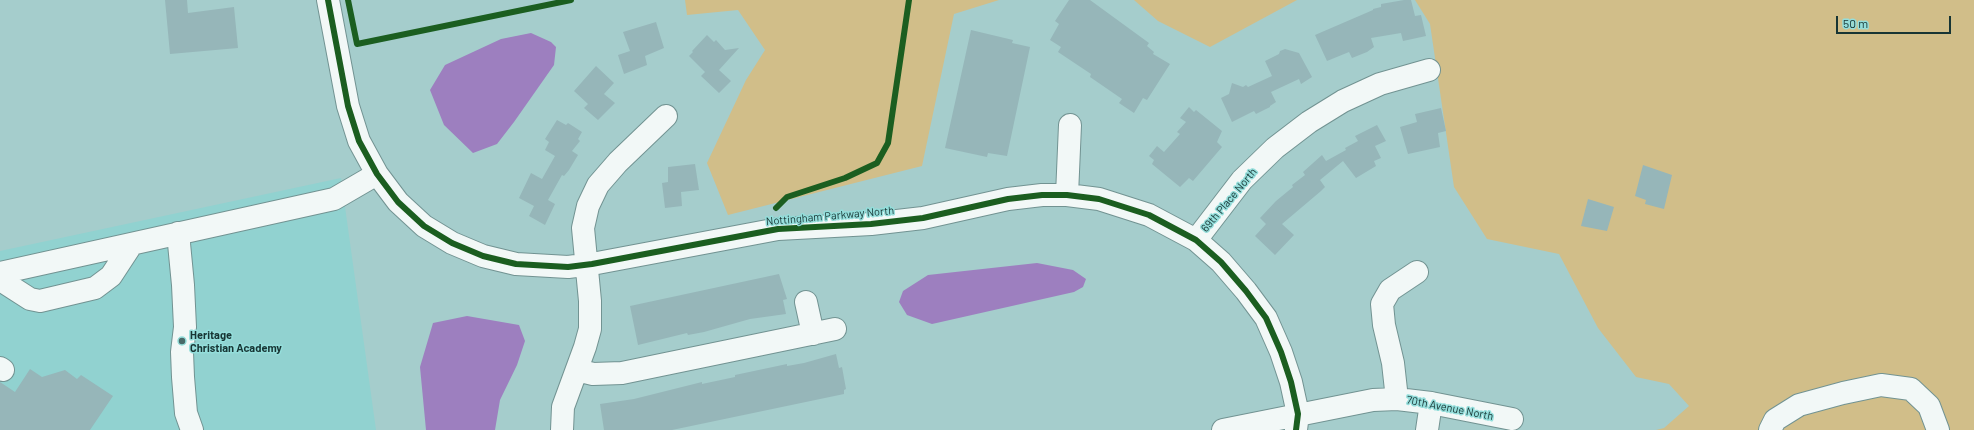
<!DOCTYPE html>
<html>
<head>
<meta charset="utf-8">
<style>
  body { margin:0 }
  #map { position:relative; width:1974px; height:430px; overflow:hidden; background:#a5cdcc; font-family:Barlow,sans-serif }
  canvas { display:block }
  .scale { position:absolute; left:1836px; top:16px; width:115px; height:18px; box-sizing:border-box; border:2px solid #173534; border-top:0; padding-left:5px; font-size:12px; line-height:14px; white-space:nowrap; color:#173534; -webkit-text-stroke:3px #94dedb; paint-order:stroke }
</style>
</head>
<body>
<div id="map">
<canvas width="1974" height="430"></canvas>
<div class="scale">50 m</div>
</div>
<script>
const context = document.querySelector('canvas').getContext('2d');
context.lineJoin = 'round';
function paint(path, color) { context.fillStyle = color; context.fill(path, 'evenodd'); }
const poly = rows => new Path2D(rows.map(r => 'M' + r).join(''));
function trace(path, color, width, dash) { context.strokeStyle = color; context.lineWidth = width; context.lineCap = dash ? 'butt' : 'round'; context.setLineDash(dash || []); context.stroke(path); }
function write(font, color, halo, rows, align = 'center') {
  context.font = font + ' Barlow,sans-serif'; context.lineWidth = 3; context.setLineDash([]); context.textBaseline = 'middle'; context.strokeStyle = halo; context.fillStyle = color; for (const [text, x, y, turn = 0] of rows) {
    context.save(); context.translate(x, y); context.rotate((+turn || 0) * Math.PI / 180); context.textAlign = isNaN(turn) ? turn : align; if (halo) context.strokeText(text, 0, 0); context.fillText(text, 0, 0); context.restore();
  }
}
paint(poly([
  [341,178,376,430,0,430,0,251]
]), '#91d2d0');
paint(poly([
  [685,0,999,0,954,14,922,166,728,215,707,163,746,80,765,50,738,10,687,15],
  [1134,0,1297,0,1210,47,1158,21],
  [1415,0,1974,0,1974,430,1656,430,1664,428,1689,406,1669,384,1636,377,1598,328,1559,254,1487,239,1454,187,1430,24]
]), '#d1be89');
paint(poly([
  [531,33,551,42,556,47,554,65,514,122,497,144,473,153,444,125,430,90,445,65,501,39],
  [1037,263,1073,270,1086,279,1083,287,1074,292,932,324,907,315,899,302,903,291,928,275],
  [467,316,519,325,525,341,517,365,500,400,495,430,426,430,420,367,433,323]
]), '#9d7fbf');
paint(poly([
  [165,0,187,0,188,13,234,7,238,48,170,54],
  [1069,0,1090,0,1149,43,1147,46,1154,52,1153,54,1170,64,1147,100,1143,98,1134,113,1119,103,1122,99,1090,77,1091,74,1058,52,1061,47,1050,40,1059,24,1055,21],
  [1404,0,1411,0,1415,16,1421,15,1426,36,1403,41,1401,33,1371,38,1374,47,1367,52,1352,58,1349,52,1327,61,1315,35,1373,10,1373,9,1381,7,1381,4],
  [656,22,664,48,645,56,647,65,624,74,618,55,630,51,623,32],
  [971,30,1013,40,1012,43,1030,47,1007,156,988,153,987,157,945,148],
  [707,35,714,42,716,40,725,50,739,48,719,70,731,81,719,93,701,76,705,72,689,56,693,52,692,51],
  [1285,49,1299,53,1312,77,1301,84,1299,79,1271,92,1276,102,1270,106,1270,107,1256,114,1254,111,1232,122,1221,98,1229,94,1232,83,1243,87,1246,85,1248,87,1272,76,1265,61,1279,54,1280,51],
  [596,66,614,83,604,94,615,103,598,120,584,108,588,104,574,91],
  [1189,107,1194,112,1196,110,1222,131,1217,142,1222,147,1193,181,1189,178,1180,187,1152,164,1154,160,1149,156,1157,146,1164,152,1180,134,1177,132,1186,122,1180,118],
  [1441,108,1446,131,1438,133,1440,147,1408,154,1400,127,1417,122,1415,114],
  [557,120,566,125,568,123,582,132,578,139,580,141,572,151,578,155,569,170,564,176,562,175,548,200,555,204,545,225,529,216,534,206,519,198,531,173,542,179,555,156,545,150,549,142,545,139],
  [1377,125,1386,141,1375,146,1381,158,1374,161,1376,166,1356,178,1343,161,1320,180,1325,187,1321,191,1282,224,1294,235,1275,255,1255,236,1266,224,1260,218,1276,201,1293,187,1292,185,1305,175,1303,172,1322,155,1326,161,1346,150,1345,148,1358,141,1355,136],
  [695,164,699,190,681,192,682,206,665,208,662,183,668,182,668,167],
  [1643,165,1672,175,1664,209,1645,204,1646,200,1635,196],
  [1588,199,1614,207,1607,231,1581,226],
  [779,274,787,299,783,300,786,314,750,319,704,332,688,335,687,333,638,345,630,306],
  [836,354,839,368,842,367,846,389,844,390,844,394,672,430,604,430,600,404,634,399,702,382,702,384,735,377,735,375,787,364,787,366,804,363],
  [30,369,42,377,65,370,77,379,81,375,113,396,90,430,0,430,0,382,15,392]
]), '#96b6b9');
const minor = poly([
  [328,0,348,106,359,141,377,174,398,202,424,226,452,243,483,256,516,264,568,267,592,264,778,229,871,224,923,218,1008,199,1042,195,1067,195,1099,199,1149,215,1196,240,1221,262,1246,291,1266,318,1281,352,1291,382,1298,414,1296,430],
  [1067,195,1070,125],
  [178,233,183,285,185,327,182,352,183,377,186,413,192,430],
  [1196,240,1242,180,1275,148,1309,122,1343,101,1380,84,1429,70],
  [0,273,334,199,377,174],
  [2,281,30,299,40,301,95,288,111,276,132,244],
  [806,302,813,334],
  [0,368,3,370],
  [577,370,593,374,622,373,835,329],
  [1397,399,1393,363,1384,325,1382,304,1390,290,1417,272],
  [562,430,563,407,585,347,590,329,590,301,583,228,588,206,598,185,618,162,666,116],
  [1223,430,1373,400,1397,399,1431,403,1512,419],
  [1427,430,1431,403],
  [1770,430,1775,420,1799,405,1843,393,1881,385,1911,389,1929,406,1938,430]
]);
trace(minor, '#729392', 24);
trace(minor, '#f2f8f7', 22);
trace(poly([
  [328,0,348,106,359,141,377,174,398,202,424,226,452,243,483,256,516,264,568,267,592,264,778,229,871,224,923,218,1008,199,1042,195,1067,195,1099,199,1149,215,1196,240,1221,262,1246,291,1266,318,1281,352,1291,382,1298,414,1296,430],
  [348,0,357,44,571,0],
  [776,208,787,197,845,178,877,163,888,143,909,0]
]), '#1b5e20', 6);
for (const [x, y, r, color] of [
  [182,341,4,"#496a69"]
]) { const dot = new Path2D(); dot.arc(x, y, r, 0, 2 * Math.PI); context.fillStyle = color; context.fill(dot); trace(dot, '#94dedb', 1.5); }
write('11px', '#173534', '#94dedb', [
  ["69th Place North",1229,200,-50],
  ["Nottingham Parkway North",830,216,-5],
  ["70th Avenue North",1450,408,11]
]);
write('bold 11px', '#173534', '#94dedb', [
  ["Heritage",190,335],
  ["Christian Academy",190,348]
], 'left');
</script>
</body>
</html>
